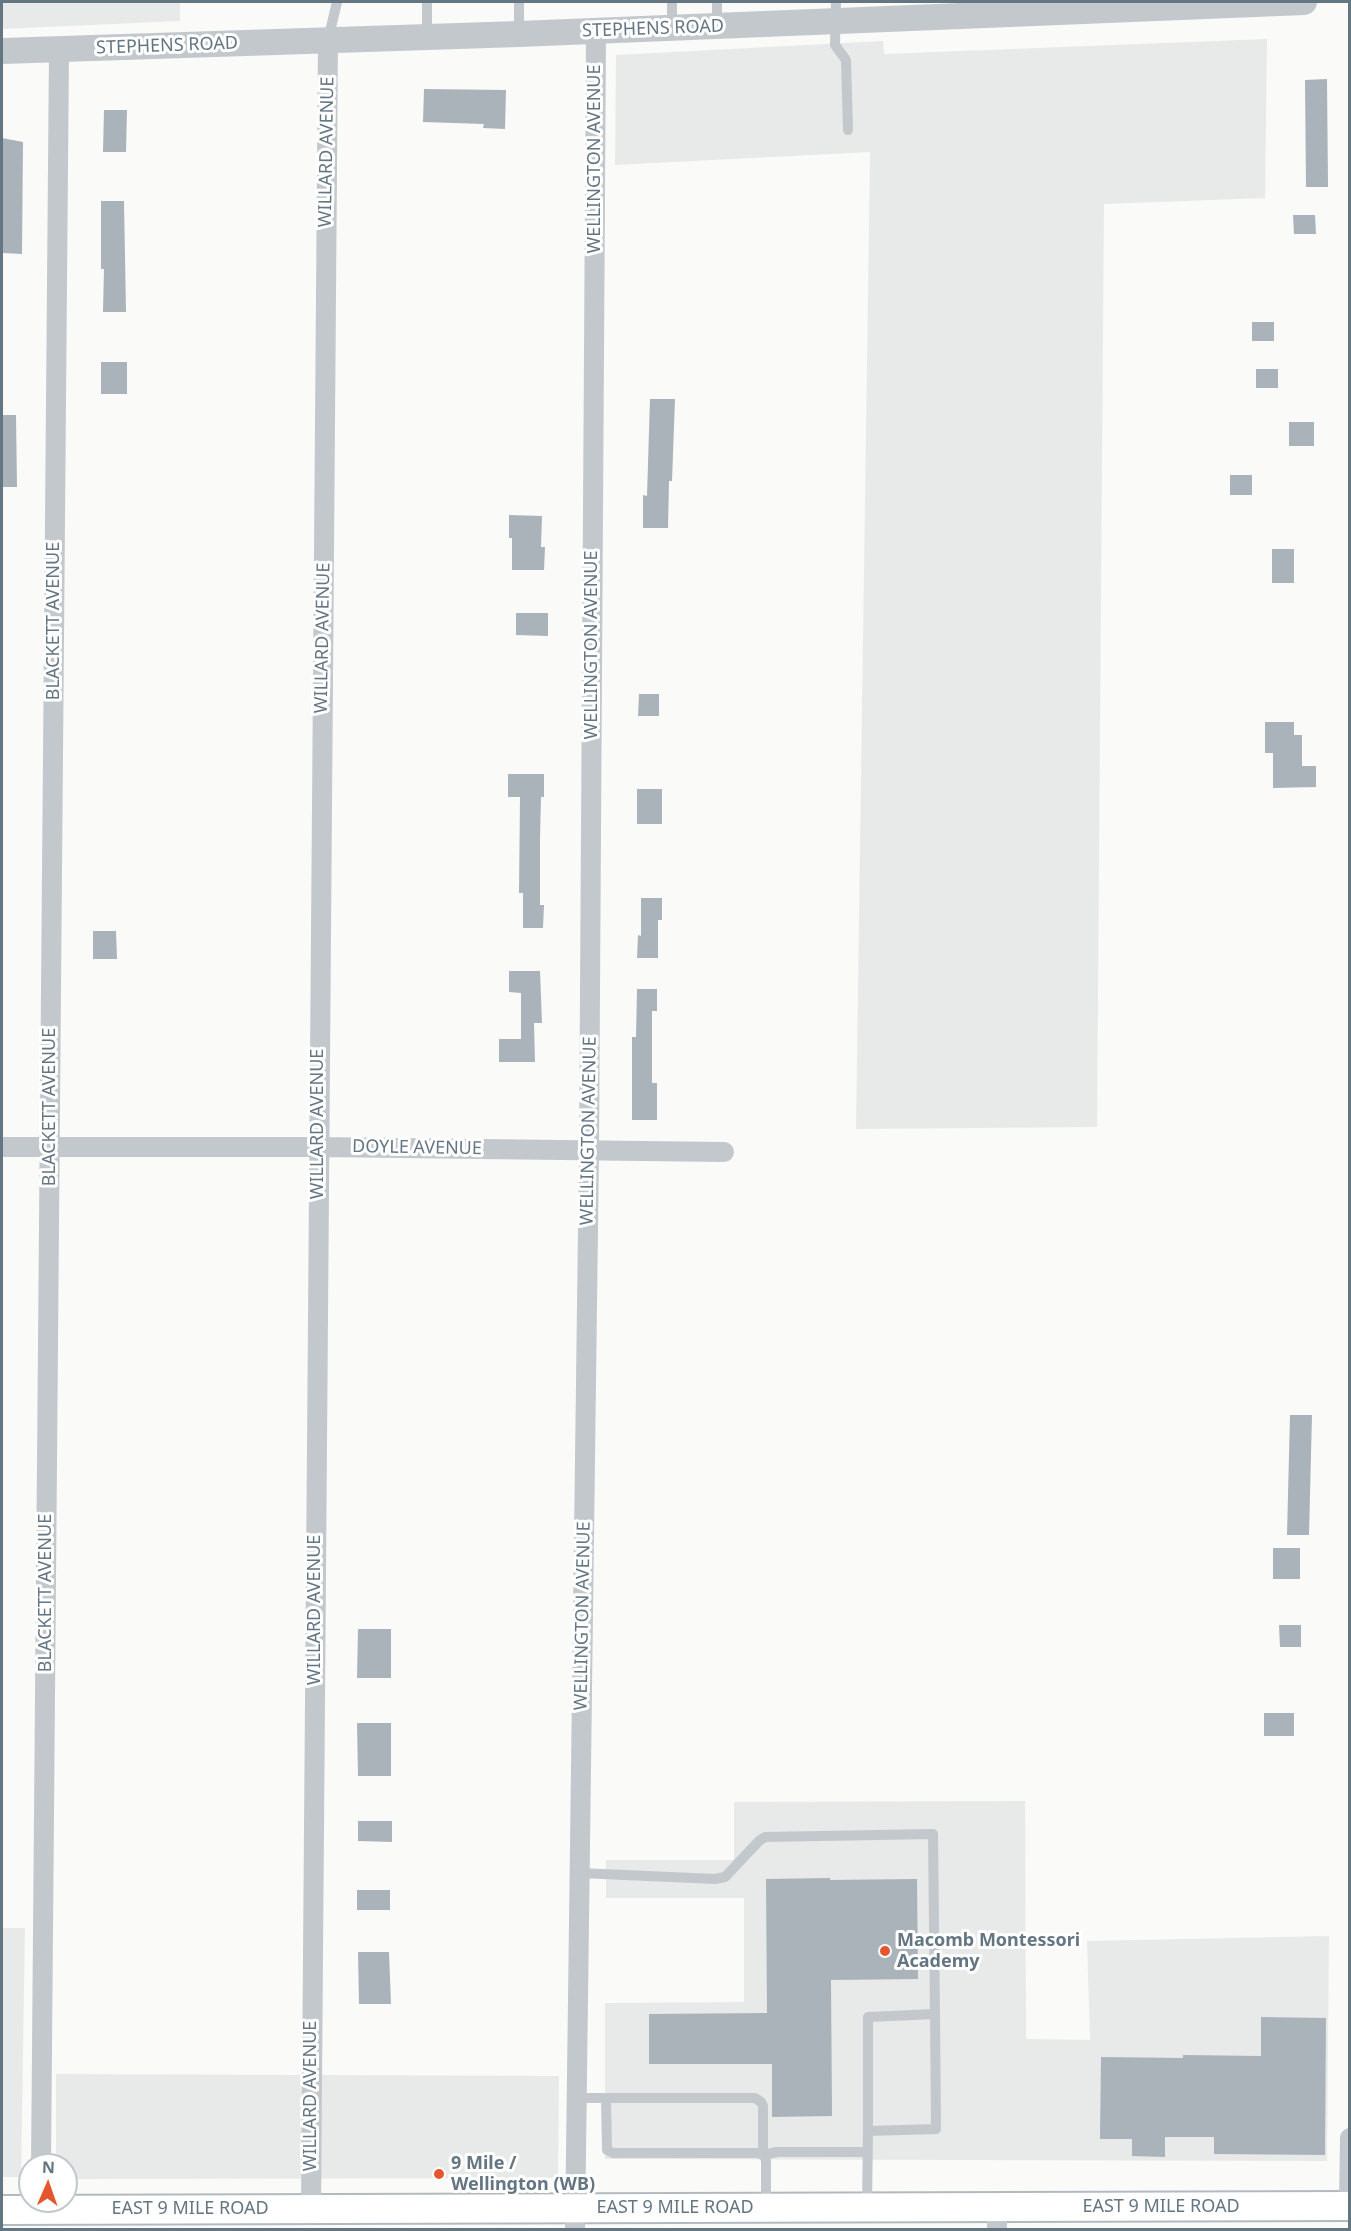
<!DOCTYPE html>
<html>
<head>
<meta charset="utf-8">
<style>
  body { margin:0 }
  #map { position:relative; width:1351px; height:2231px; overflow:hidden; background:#fafaf8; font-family:"Noto Sans",sans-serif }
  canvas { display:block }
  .frame { position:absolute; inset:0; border:3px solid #657683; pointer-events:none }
  .north { position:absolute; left:18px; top:2153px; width:60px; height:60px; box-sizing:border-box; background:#fff; border:2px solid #c1c8cd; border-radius:50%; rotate:2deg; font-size:16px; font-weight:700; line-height:24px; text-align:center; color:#657683 }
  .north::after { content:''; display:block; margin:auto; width:21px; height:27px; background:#e4572e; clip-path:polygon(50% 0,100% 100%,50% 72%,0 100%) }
</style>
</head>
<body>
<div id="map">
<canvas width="1351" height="2231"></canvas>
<div class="frame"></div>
<div class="north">N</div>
</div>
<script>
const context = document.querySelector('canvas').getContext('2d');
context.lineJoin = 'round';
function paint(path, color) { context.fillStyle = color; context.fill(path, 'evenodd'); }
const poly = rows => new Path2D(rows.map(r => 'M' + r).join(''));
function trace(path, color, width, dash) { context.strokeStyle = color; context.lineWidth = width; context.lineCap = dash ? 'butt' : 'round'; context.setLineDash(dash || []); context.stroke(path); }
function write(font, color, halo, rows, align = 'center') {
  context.font = font + ' "Noto Sans",sans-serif'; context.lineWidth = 6; context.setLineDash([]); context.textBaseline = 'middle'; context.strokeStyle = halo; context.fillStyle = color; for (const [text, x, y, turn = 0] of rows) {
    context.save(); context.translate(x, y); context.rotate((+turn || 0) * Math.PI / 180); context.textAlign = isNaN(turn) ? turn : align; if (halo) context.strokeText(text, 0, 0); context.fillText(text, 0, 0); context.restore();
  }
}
paint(poly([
  [2,2,180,2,180,21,2,29],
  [1267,39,1265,198,1104,204,1097,1127,856,1129,870,152,615,165,616,55,883,41,884,54],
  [1025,1801,1026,2039,1090,2040,1087,1941,1329,1936,1327,2161,605,2159,605,2003,744,2002,744,1898,606,1898,606,1860,734,1860,734,1802],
  [2,1928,25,1928,21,2177,2,2177],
  [56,2074,559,2076,558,2178,66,2179,66,2165,56,2165]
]), '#e8e9e9');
paint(poly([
  [1327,79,1328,187,1306,187,1305,80],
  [424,89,506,90,505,129,483,128,484,124,423,122],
  [104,110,127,110,126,152,103,152],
  [2,138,23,142,22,254,2,253],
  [101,201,124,201,126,312,103,312,104,269,101,269],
  [1293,215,1315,215,1316,234,1294,234],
  [1252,322,1274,322,1274,341,1252,341],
  [101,362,127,362,127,394,101,394],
  [1256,369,1278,369,1278,388,1256,388],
  [650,399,675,399,672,481,669,481,668,528,643,528,643,495,647,496],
  [2,415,16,415,17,487,2,487],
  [1289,422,1314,422,1314,446,1289,446],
  [1230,475,1252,475,1252,495,1230,495],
  [509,515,542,516,541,547,545,547,544,570,512,570,512,538,509,538],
  [1272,549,1294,549,1294,583,1272,583],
  [516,613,548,613,548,636,516,635],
  [639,694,659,694,659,716,638,716],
  [1265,722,1294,722,1294,735,1302,735,1302,766,1316,766,1316,787,1273,788,1273,753,1265,753],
  [508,774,544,774,544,797,541,797,540,839,540,905,544,905,543,928,523,928,523,893,519,893,520,797,508,797],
  [637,789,662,789,662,824,637,824],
  [641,898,662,898,662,920,658,920,658,958,637,958,638,935,641,936],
  [93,931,116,931,117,959,93,959],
  [509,971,540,971,542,1023,534,1023,535,1062,499,1062,499,1039,521,1039,521,993,509,992],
  [637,989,657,989,657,1011,652,1011,652,1083,657,1083,657,1120,632,1120,632,1037,636,1037],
  [1290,1415,1312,1415,1309,1535,1287,1535],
  [1273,1548,1300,1548,1300,1579,1273,1579],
  [1279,1625,1301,1625,1301,1647,1280,1647],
  [358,1629,391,1629,391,1678,357,1678],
  [1264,1713,1294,1713,1294,1736,1264,1736],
  [357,1723,391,1723,391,1776,358,1776],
  [358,1821,392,1821,392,1842,358,1841],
  [830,1878,830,1880,917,1879,918,1979,831,1980,832,2116,772,2117,772,2064,649,2064,649,2014,767,2013,766,1879],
  [357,1890,390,1890,390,1910,357,1910],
  [358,1952,389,1952,391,2004,359,2004],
  [1261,2017,1326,2018,1325,2155,1214,2154,1214,2137,1165,2137,1165,2157,1132,2156,1132,2139,1100,2139,1101,2057,1183,2058,1183,2055,1261,2056]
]), '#aab3b9');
const secondary = poly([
  [2,2210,1350,2206]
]);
trace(secondary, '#b3babf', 32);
trace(poly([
  [427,2,427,37],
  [672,2,672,28],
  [717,2,717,27],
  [836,2,835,45,846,60,848,130],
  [519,34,519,2],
  [328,40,337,2],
  [580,1873,715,1879,725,1877,759,1841,765,1837,933,1834,935,2014,868,2017,868,2131],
  [576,2098,755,2098,761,2102,763,2106,763,2155,777,2152,867,2152],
  [606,2098,607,2150,613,2153,757,2153,763,2155,766,2159,766,2208],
  [867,2206,868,2131,936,2129,935,2014]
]), '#c3c8cc', 10);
trace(poly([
  [2,1147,318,1147,724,1152],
  [41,2165,59,49],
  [1349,2206,1350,2138],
  [311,2208,328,40],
  [575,2230,589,1151,596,31],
  [997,2230,997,2208]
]), '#c3c8cc', 20);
trace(poly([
  [2,51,519,34,1304,2]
]), '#c3c8cc', 26);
trace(secondary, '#fff', 28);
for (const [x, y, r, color] of [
  [885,1951,6,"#e4572e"],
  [439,2174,6,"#e4572e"]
]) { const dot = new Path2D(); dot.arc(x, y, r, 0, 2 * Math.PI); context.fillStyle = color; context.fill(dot); trace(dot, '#fff', 2); }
write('18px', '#657683', '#fff', [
  ["STEPHENS ROAD",653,29,-2],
  ["STEPHENS ROAD",167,46,-2],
  ["WILLARD AVENUE",327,152,-89],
  ["WELLINGTON AVENUE",595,159,-90],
  ["BLACKETT AVENUE",54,621,-90],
  ["WILLARD AVENUE",323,638,-89],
  ["WELLINGTON AVENUE",592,645,-90],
  ["BLACKETT AVENUE",50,1107,-90],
  ["WILLARD AVENUE",318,1124,-90],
  ["WELLINGTON AVENUE",589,1131,-89],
  ["DOYLE AVENUE",417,1148,1],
  ["BLACKETT AVENUE",46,1593,-90],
  ["WILLARD AVENUE",315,1610,-90],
  ["WELLINGTON AVENUE",583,1616,-89],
  ["WILLARD AVENUE",311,2096,-90],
  ["EAST 9 MILE ROAD",1161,2207],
  ["EAST 9 MILE ROAD",675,2208],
  ["EAST 9 MILE ROAD",190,2209]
]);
write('bold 18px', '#657683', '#fff', [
  ["Macomb Montessori",897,1941],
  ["Academy",897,1962],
  ["9 Mile /",451,2164],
  ["Wellington (WB)",451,2185]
], 'left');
</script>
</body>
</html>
